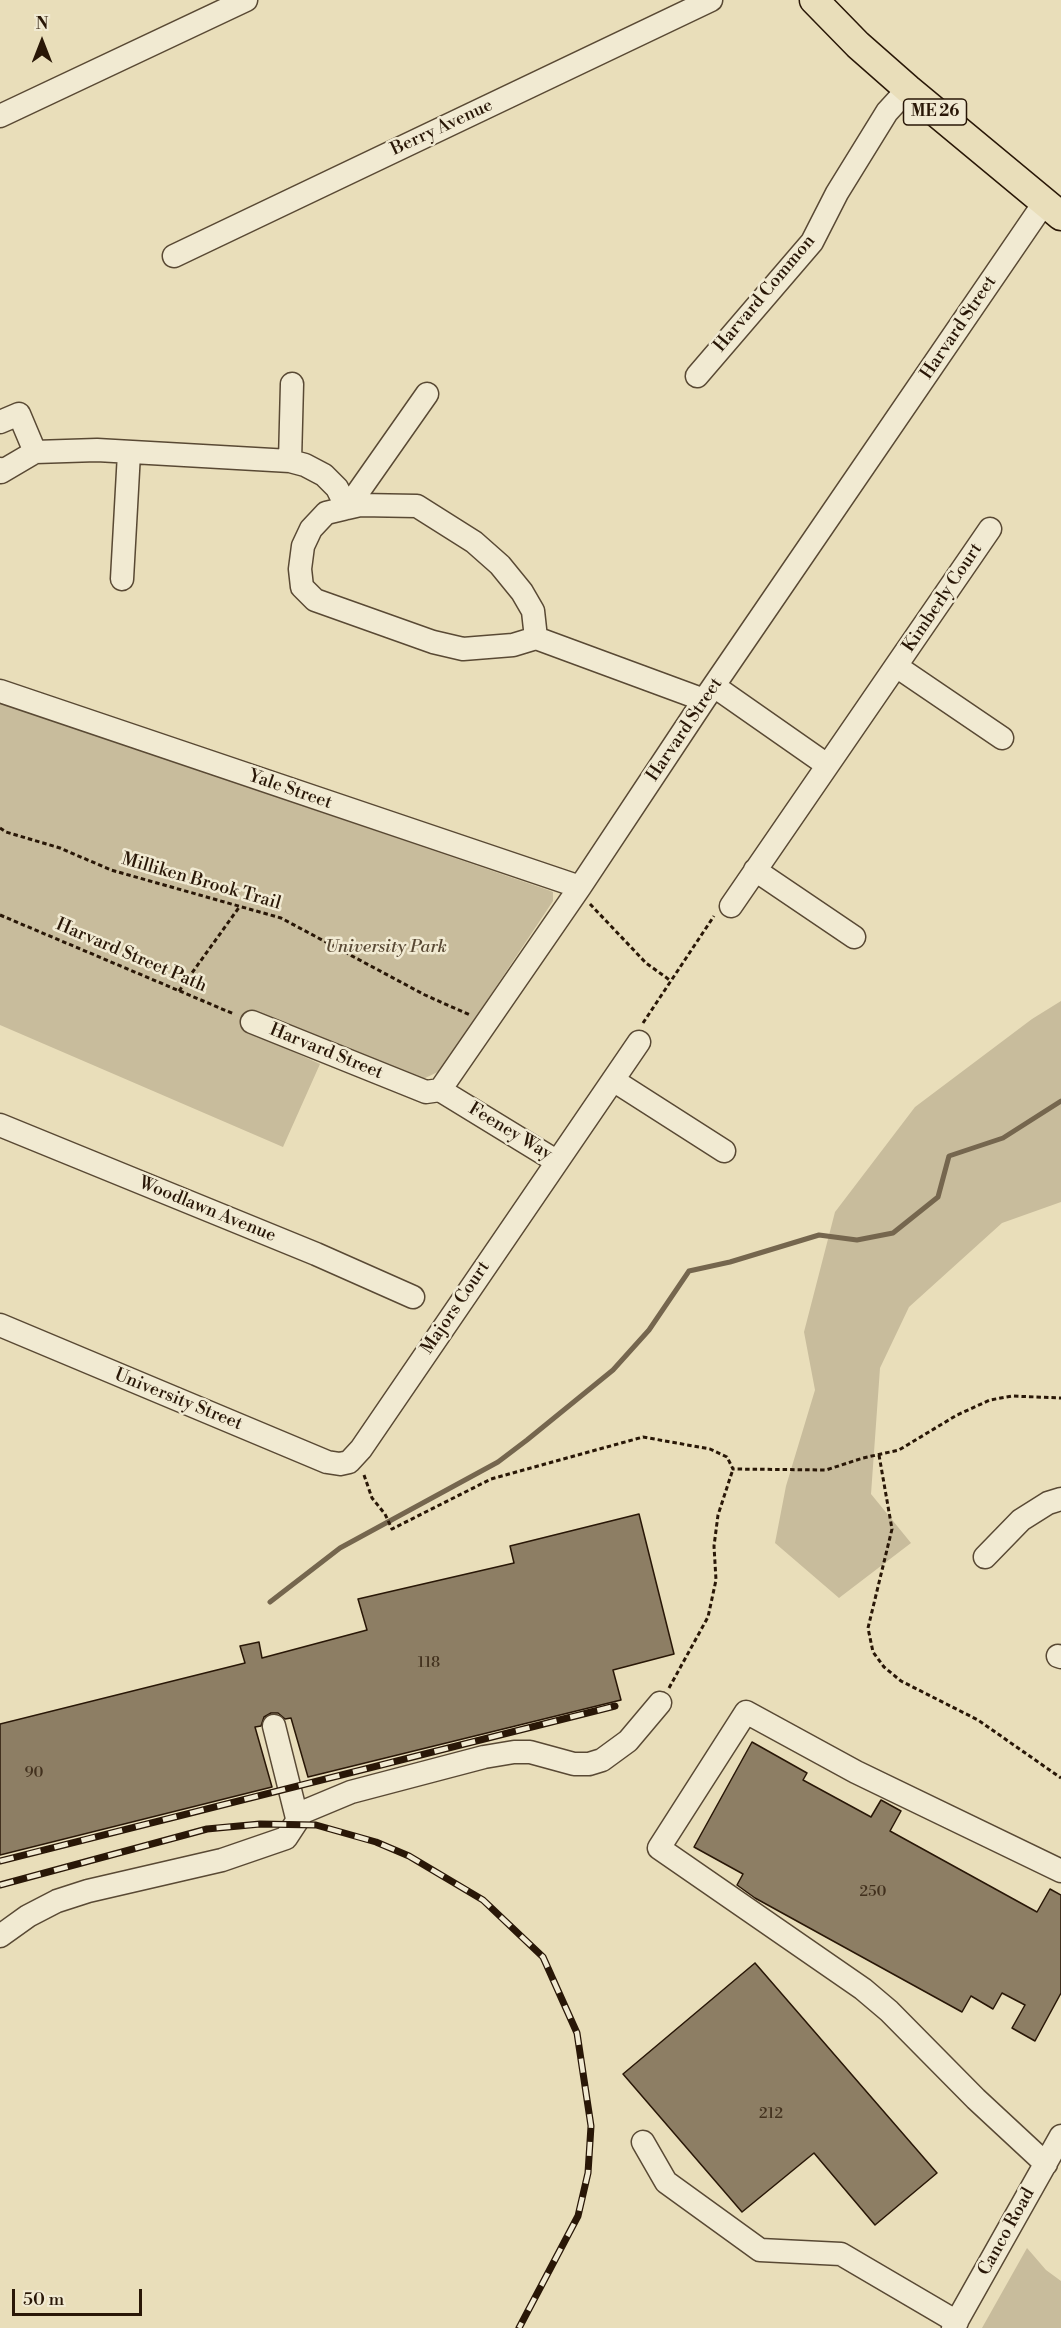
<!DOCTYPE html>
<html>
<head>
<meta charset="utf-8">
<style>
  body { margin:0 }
  #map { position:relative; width:1061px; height:2328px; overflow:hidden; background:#e9deba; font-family:"Libre Bodoni",serif }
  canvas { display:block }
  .north { position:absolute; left:12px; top:12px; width:60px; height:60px; -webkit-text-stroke:4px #f1ead2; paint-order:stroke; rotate:0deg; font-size:16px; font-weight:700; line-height:24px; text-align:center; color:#291707 }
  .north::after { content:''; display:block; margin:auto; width:21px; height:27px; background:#291707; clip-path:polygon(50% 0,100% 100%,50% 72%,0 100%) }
  .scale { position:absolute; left:12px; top:2289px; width:130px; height:27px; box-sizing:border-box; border:3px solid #291707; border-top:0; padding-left:8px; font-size:18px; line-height:21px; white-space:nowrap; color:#291707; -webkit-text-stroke:4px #f1ead2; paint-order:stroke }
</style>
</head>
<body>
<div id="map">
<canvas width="1061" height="2328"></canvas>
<div class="north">N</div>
<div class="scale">50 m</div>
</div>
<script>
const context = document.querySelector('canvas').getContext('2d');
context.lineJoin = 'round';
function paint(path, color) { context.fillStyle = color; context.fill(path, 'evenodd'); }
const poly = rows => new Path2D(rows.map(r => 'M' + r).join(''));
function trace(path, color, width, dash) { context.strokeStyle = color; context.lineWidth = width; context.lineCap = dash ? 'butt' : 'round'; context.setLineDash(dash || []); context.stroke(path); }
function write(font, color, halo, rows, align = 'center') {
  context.font = font + ' "Libre Bodoni",serif'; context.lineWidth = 5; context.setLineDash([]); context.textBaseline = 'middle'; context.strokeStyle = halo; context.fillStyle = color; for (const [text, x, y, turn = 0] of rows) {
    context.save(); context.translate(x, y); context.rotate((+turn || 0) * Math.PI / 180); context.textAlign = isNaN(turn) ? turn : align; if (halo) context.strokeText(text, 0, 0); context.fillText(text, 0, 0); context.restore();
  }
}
paint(poly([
  [0,702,548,890,553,892,553,901,440,1071,423,1079,252,1010,241,1028,320,1064,283,1147,0,1025],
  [1061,1001,1061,1202,1002,1223,909,1307,880,1368,871,1494,911,1543,839,1598,775,1543,786,1486,815,1390,804,1332,835,1212,915,1107,1032,1019],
  [1027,2248,1046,2270,1061,2281,1061,2328,982,2328]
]), '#c8bc9c');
trace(poly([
  [270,1602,340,1548,498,1462,527,1440,613,1370,649,1330,689,1271,730,1262,819,1235,857,1240,893,1233,938,1197,949,1156,1003,1138,1061,1101]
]), '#75664e', 5);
const building = poly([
  [639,1514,674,1654,613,1670,621,1700,308,1777,291,1718,285,1719,278,1713,271,1713,264,1717,261,1726,255,1727,272,1787,0,1855,0,1724,245,1663,240,1646,259,1642,262,1658,367,1630,358,1599,514,1563,510,1546,639,1514],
  [752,1742,807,1773,803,1780,871,1817,881,1800,901,1811,890,1831,1037,1912,1050,1889,1061,1895,1061,1993,1035,2041,1012,2028,1025,2005,1002,1993,993,2009,971,1996,962,2012,755,1898,737,1885,743,1874,694,1847,752,1742],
  [755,1963,937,2173,875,2225,814,2153,742,2212,623,2074,755,1963]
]);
paint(building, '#8d7e64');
trace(building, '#291707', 1.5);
const minor = poly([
  [0,116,246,0],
  [174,256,711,0],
  [697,376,812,242,837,193,887,112,908,89],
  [0,422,19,414,35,452,1,472,0,469],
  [35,452,97,450,290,461,305,465,324,475,337,488,347,508,427,394],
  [290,461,292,384],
  [122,579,129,453],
  [536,638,533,611,522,592,500,565,474,542,417,506,360,505,347,508,326,513,311,529,303,546,300,569,302,587,315,600,433,642,463,649,513,645,536,638,704,700],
  [896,666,1002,738],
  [714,686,827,765],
  [0,691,580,887],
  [755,870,854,937],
  [731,906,990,529],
  [252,1022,426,1092,440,1090,580,887,704,700,1044,203],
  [613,1080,724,1151],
  [440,1090,556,1161],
  [0,1125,316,1254,413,1297],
  [0,1325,327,1462,340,1464,349,1462,361,1449,639,1042],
  [985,1557,1021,1520,1048,1503,1061,1499],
  [1058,1656,1061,1657],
  [274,1726,297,1818],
  [0,1936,28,1916,57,1901,88,1891,222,1860,286,1838,303,1812,351,1792,484,1757,514,1752,530,1752,574,1764,589,1764,602,1760,628,1741,660,1703],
  [643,2142,666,2182,760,2250,841,2254,957,2322],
  [1046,2164,976,2099,889,2011,863,1989,659,1848,746,1712,856,1772,1061,1871],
  [953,2328,1061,2136]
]);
const major = poly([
  [814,0,858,45,908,89,1061,216]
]);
trace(minor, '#594934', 25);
trace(major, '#291707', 31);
trace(poly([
  [0,828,6,832,60,848,111,870,281,918,425,995,470,1015],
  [590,904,646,963,671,981],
  [0,915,234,1014],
  [179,991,240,906],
  [643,1023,714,916],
  [879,1455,892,1529,868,1628,873,1652,884,1667,901,1681,978,1720,1061,1778],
  [364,1475,372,1498,385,1514,392,1529,491,1479,643,1437,710,1449,727,1457,733,1469,826,1470,863,1458,899,1450,957,1415,990,1400,1012,1396,1061,1398],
  [669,1688,708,1617,716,1580,714,1546,718,1515,733,1469]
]), '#291707', 3, [4.5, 3]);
trace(minor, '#f1ead2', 22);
trace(major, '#e9deba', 28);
const rail = poly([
  [0,1861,615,1706],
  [0,1885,207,1829,260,1824,316,1825,376,1842,409,1856,483,1900,543,1957,577,2033,591,2126,588,2173,578,2216,519,2328]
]);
trace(rail, '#291707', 7);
trace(rail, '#f1ead2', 4.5, [14]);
write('15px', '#42311e', null, [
  ["118",429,1663],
  ["90",34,1773],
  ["250",873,1892],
  ["212",771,2114]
]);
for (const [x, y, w] of [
  [935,112,63]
]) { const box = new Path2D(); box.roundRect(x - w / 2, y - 13, w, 26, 4.5); context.fillStyle = '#f1ead2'; context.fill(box); trace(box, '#291707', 1.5); }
write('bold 16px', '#291707', null, [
  ["ME 26",935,112]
]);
write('18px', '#291707', '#f1ead2', [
  ["Berry Avenue",442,128,-25],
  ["Harvard Common",765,294,-50],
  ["Harvard Street",959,328,-56],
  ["Kimberly Court",943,598,-56],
  ["Harvard Street",685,730,-56],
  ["Yale Street",290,790,19],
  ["Milliken Brook Trail",201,882,16],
  ["Harvard Street Path",131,956,23],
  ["Harvard Street",326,1052,22],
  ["Feeney Way",510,1132,31],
  ["Woodlawn Avenue",207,1210,22],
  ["Majors Court",456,1308,-56],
  ["University Street",178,1400,22],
  ["Canco Road",1007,2232,-61]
]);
write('italic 18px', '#594934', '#f1ead2', [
  ["University Park",386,948]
]);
</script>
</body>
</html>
